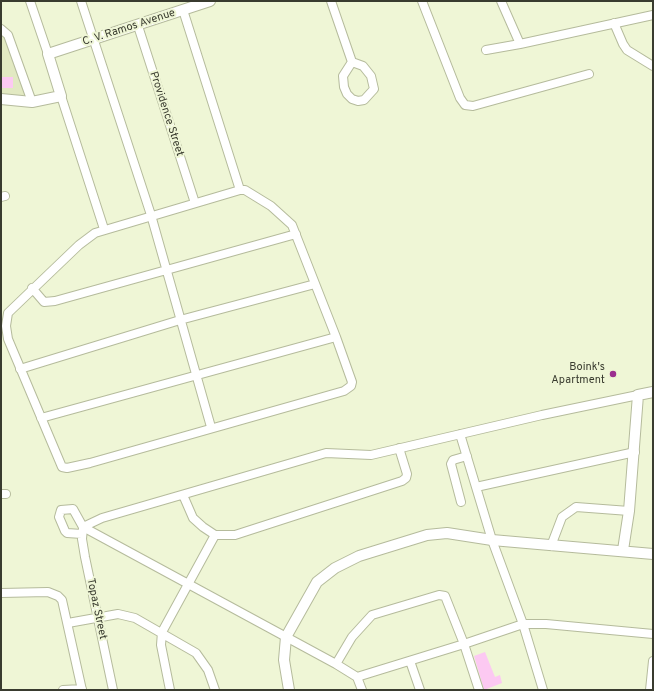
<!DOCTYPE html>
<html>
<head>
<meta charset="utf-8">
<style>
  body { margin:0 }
  #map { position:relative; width:654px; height:691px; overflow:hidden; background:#eff6d6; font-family:Overpass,sans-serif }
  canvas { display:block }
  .frame { position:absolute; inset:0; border:2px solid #393b2f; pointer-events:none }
</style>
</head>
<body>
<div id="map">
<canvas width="654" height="691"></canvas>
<div class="frame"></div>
</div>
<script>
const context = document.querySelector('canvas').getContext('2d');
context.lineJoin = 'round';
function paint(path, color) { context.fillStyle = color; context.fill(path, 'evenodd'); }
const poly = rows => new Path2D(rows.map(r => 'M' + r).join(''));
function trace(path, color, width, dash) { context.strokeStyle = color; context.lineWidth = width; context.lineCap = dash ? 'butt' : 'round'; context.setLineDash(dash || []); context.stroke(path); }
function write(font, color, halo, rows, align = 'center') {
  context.font = font + ' Overpass,sans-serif'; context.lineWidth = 4; context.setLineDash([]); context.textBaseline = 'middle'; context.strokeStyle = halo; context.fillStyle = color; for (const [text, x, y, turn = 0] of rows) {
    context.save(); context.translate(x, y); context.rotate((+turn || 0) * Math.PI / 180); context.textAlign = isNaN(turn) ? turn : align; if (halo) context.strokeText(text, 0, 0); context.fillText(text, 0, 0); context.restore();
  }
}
paint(poly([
  [1,36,4,37,25,95,1,95]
]), '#e2e9c2');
paint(poly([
  [1,77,13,77,13,88,1,88],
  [485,652,495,677,500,675,502,683,484,690,474,656]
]), '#fcc9f2');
const minor = poly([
  [30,1,48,54],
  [81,1,151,215,211,427],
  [331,1,352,62,343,76,344,87,347,94,352,99,358,101,364,100,374,89,371,76,363,66,352,62],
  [422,1,460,98,465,105,473,106,589,74],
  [501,1,520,44,653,15],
  [183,10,240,190],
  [614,23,623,44,627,50,653,66],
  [138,26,195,203],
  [1,29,8,35,32,102],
  [486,50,520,44],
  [61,96,104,229],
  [240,190,245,190,271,206,292,225,336,337,352,382,351,386,344,391,90,463,67,468,62,467,8,339,6,326,8,313,79,245,95,233,240,190],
  [1,197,5,196],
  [32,288,44,302,55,301,296,234],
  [20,369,180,320,315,284],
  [41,418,336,337],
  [460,434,492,540,523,624,543,690],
  [476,487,635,452],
  [1,494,6,494],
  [183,495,193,518,203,527,215,535,235,535,402,481,406,478,407,474,399,448],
  [461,502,451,464,453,460,467,456],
  [83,527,102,518,326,453,371,455,542,415,638,395],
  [83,528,82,539,85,557,113,690],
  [82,534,67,533,65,531,59,517,61,510,73,509,83,527,336,664,357,677,362,690],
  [551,546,562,517,576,507,629,511],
  [1,593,48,592,58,596,62,600,82,690],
  [68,623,118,614,135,618,196,653,208,670,215,690],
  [410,661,420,690],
  [336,664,352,637,372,615,439,595,445,596,464,644,479,690],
  [357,677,464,644,523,624,546,624,653,634],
  [63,690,82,689],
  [170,690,161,645,162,632,215,535],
  [650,690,653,661]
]);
const tertiary = poly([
  [1,99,32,102,61,96,48,54,210,1],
  [623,550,629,511,638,395,653,392],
  [289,690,284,660,286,637,317,582,335,568,359,556,427,535,447,533,492,540,653,554]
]);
trace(minor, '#b5bb9c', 10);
trace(tertiary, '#b5bb9c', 12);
trace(minor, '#fff', 8);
trace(tertiary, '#fff', 10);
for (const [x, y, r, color] of [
  [613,374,4,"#9b2e8f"]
]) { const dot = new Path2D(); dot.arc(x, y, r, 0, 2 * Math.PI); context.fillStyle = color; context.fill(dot); trace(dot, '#eff6d6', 1.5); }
write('11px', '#393b2f', '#eff6d6', [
  ["C. V. Ramos Avenue",129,28,-18],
  ["Providence Street",166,114,72],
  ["Topaz Street",96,609,78]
]);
write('11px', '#393b2f', '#eff6d6', [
  ["Boink's",605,368],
  ["Apartment",605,381]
], 'right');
</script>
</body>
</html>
